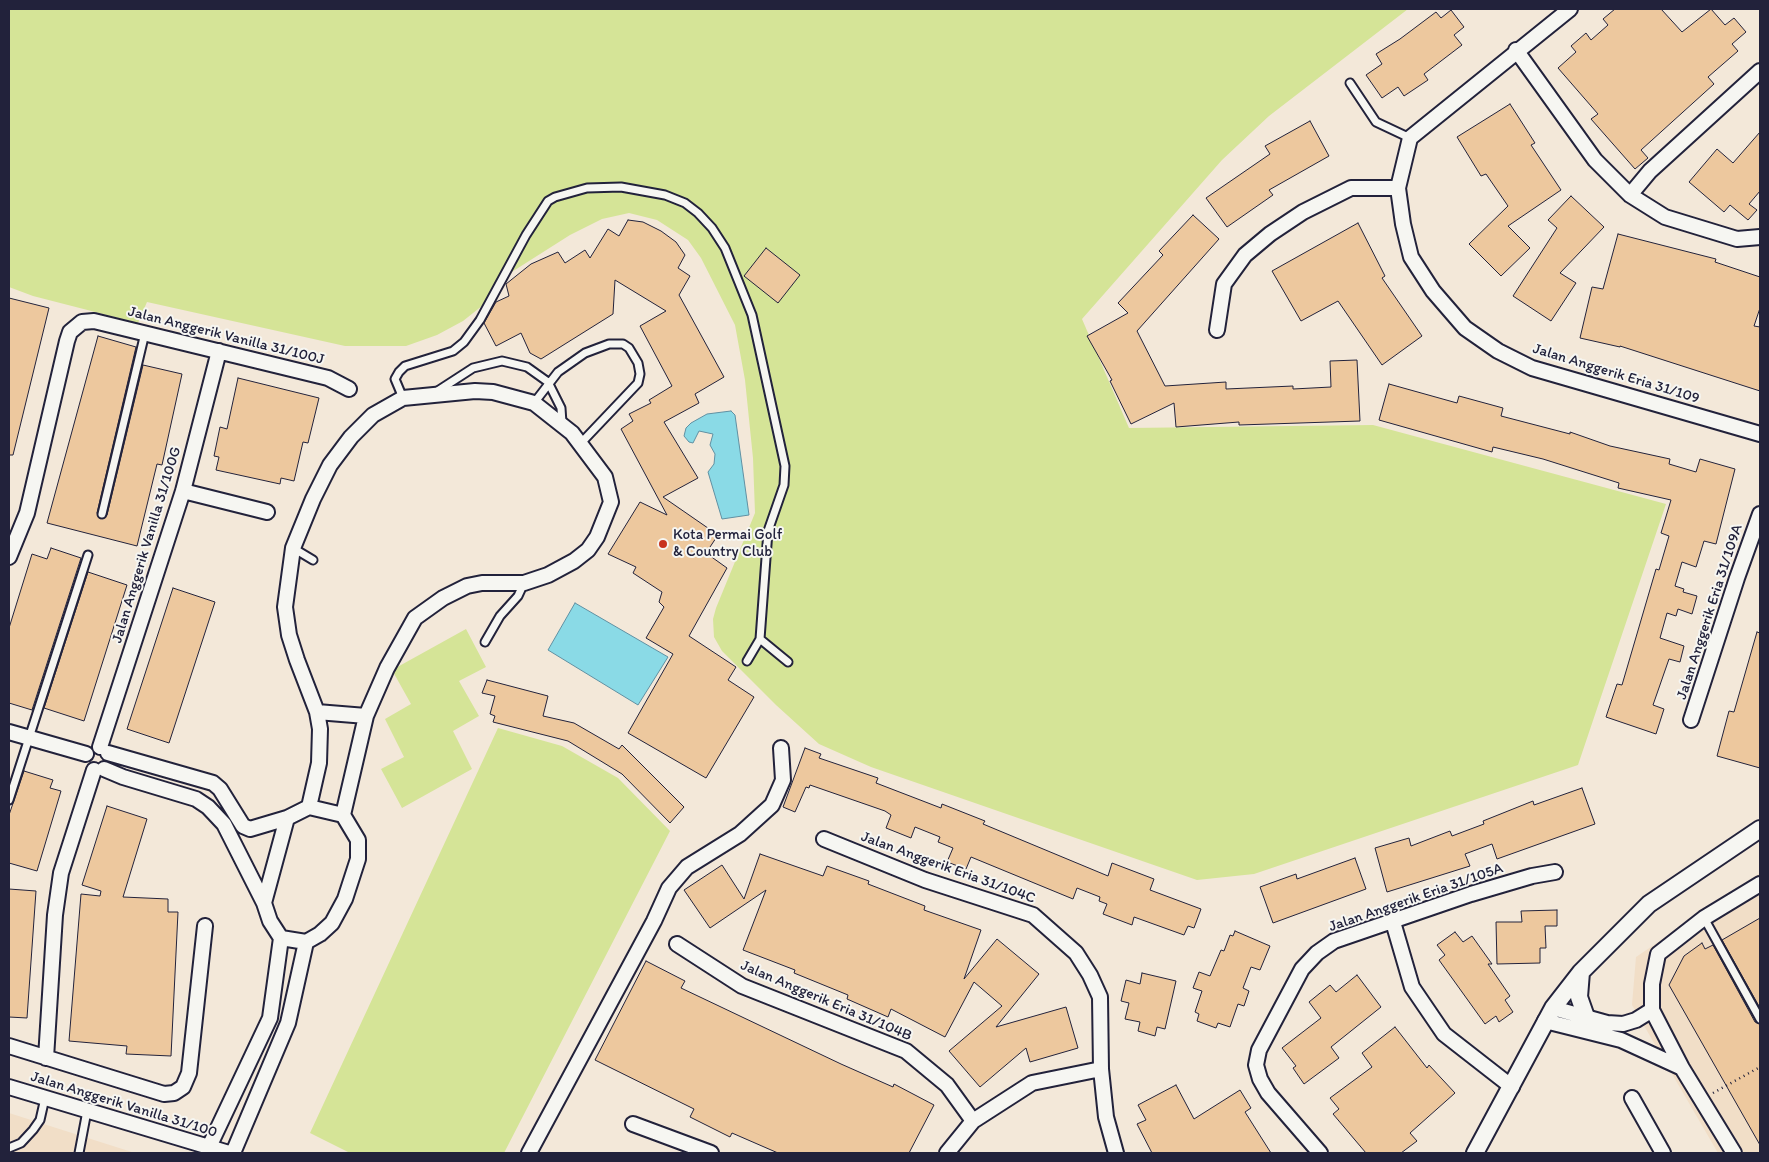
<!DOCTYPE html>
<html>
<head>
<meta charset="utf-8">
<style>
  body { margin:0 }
  #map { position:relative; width:1769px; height:1162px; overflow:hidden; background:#f3e8d9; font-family:Itim,sans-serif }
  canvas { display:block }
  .frame { position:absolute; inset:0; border:10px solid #22223b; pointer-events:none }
</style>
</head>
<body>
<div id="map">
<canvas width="1769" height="1162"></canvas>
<div class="frame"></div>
</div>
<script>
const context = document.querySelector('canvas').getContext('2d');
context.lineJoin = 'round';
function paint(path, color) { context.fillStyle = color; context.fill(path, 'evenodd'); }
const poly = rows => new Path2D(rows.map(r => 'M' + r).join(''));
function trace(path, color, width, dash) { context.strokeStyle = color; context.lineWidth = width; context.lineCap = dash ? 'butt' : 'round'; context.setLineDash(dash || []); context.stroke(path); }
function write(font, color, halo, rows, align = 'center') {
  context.font = font + ' Itim,sans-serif'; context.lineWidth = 4; context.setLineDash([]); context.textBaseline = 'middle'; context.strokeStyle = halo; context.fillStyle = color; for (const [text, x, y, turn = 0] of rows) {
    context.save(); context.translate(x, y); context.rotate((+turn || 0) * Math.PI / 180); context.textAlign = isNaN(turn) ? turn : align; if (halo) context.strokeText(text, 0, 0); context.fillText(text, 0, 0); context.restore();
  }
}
paint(poly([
  [1760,873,1760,1153,1718,1153,1632,1005,1636,957],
  [9,1113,135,1153,9,1153]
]), '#f1dec7');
paint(poly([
  [9,9,1408,9,1269,116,1222,160,1082,319,1129,428,1373,425,1666,504,1578,765,1254,874,1197,880,871,767,819,744,776,705,722,651,714,637,713,619,716,608,755,513,753,458,745,380,735,325,701,258,688,240,657,220,629,213,602,219,570,235,507,275,503,286,492,298,463,321,437,335,406,346,345,346,147,302,138,323,33,296,9,287],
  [466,629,486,667,459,681,479,716,453,731,472,769,402,808,381,769,404,757,385,719,411,704,392,670],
  [498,728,562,746,618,778,670,831,504,1153,350,1153,310,1133]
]), '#d5e497');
const water = poly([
  [731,411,735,415,749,515,722,519,708,472,714,464,715,454,710,445,713,434,699,431,693,443,689,442,684,436,686,428,691,423,707,414,731,411],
  [575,603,668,657,638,705,548,650,575,603]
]);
paint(water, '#8adae6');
trace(water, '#6090a2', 1);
const building = poly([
  [1615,9,1661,9,1682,32,1711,9,1725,25,1734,18,1746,32,1732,44,1738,51,1708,77,1714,84,1641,150,1648,158,1635,169,1591,119,1598,114,1558,68,1576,52,1571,46,1586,33,1591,40,1608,25,1603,19,1615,9],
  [1451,10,1464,27,1454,35,1462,45,1424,74,1428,80,1404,96,1398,87,1382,98,1366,75,1382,64,1376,54,1400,39,1436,12,1441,18,1451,10],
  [1510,104,1535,143,1531,145,1561,190,1508,226,1530,248,1501,276,1469,244,1508,206,1486,174,1481,176,1457,137,1510,104],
  [1310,121,1329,156,1269,190,1273,195,1227,227,1206,198,1270,154,1265,146,1310,121],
  [1760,132,1760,191,1749,204,1757,210,1748,220,1730,205,1724,212,1689,182,1717,149,1733,163,1760,132],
  [1571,196,1604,227,1560,273,1576,283,1551,321,1513,296,1557,228,1548,220,1571,196],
  [1193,215,1219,239,1137,331,1165,386,1226,382,1226,389,1293,386,1293,389,1331,387,1330,361,1357,360,1360,421,1239,425,1239,422,1176,427,1174,403,1131,424,1110,381,1112,380,1087,336,1128,313,1118,303,1163,255,1159,251,1193,215],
  [628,220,643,222,661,231,676,242,685,255,678,268,690,276,679,295,724,377,695,394,699,403,664,422,698,478,663,497,718,535,706,553,727,568,689,636,736,667,728,680,754,697,706,778,628,733,673,654,646,638,664,607,659,602,662,592,633,573,636,567,608,554,640,502,667,515,621,429,633,421,629,414,651,403,649,400,672,386,640,326,666,311,615,280,613,314,541,359,530,353,521,333,496,346,484,323,496,302,509,296,506,284,531,264,558,252,565,263,585,250,590,258,608,229,619,236,628,220],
  [1358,223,1385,276,1382,278,1422,336,1382,365,1338,301,1301,321,1272,271,1358,223],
  [1618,234,1716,259,1715,262,1760,277,1760,308,1754,326,1760,327,1760,391,1620,346,1620,347,1580,338,1592,287,1603,289,1618,234],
  [766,248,800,275,778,303,744,276,766,248],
  [9,298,49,308,13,455,9,455,9,298],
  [98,336,136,347,97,513,100,519,107,515,143,365,182,374,162,465,157,464,137,546,47,523,98,336],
  [238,378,319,398,308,443,303,442,294,481,281,478,280,484,216,470,219,457,214,456,220,427,227,429,238,378],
  [1389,384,1457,403,1459,396,1503,408,1501,416,1570,434,1570,432,1610,446,1670,459,1669,464,1696,472,1700,459,1735,469,1716,544,1704,541,1696,567,1682,562,1675,586,1684,589,1683,592,1697,596,1692,614,1678,609,1676,616,1667,613,1660,638,1684,646,1680,662,1669,659,1653,705,1664,709,1656,734,1606,717,1617,684,1622,685,1656,569,1659,570,1669,536,1661,533,1671,500,1618,488,1619,483,1543,459,1493,447,1492,452,1379,420,1389,384],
  [51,548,81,558,32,710,9,703,9,628,32,554,47,559,51,548],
  [88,572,127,585,84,721,44,708,88,572],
  [173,588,215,602,169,743,127,729,173,588],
  [1757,632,1760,633,1760,768,1717,756,1729,711,1734,712,1757,632],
  [487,680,548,696,543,716,574,723,619,749,622,745,684,807,670,823,622,774,568,741,493,722,495,716,490,714,495,696,482,693,487,680],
  [805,748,821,754,819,758,878,778,876,783,941,808,942,804,985,821,983,824,1108,876,1112,863,1154,879,1150,890,1201,909,1194,928,1188,926,1184,935,1134,917,1132,925,1103,914,1107,904,1099,901,1100,897,1077,888,1073,899,971,857,966,869,947,862,953,848,938,842,940,837,915,827,911,838,886,828,891,815,885,811,810,785,809,788,806,787,795,812,783,807,805,748],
  [24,771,53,780,50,788,61,791,37,871,9,863,9,815,24,771],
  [1582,788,1595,824,1497,859,1492,844,1465,854,1470,866,1387,892,1375,848,1409,838,1411,846,1450,831,1452,836,1484,824,1483,821,1533,801,1534,805,1582,788],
  [107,806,147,819,123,897,168,899,168,912,178,912,171,1056,126,1054,127,1046,69,1041,81,894,100,896,101,891,82,885,107,806],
  [760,854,823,876,827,866,869,881,868,884,925,906,924,910,981,930,964,979,997,939,1039,974,996,1027,1066,1007,1078,1048,1030,1062,1026,1048,980,1087,949,1051,1002,1006,974,982,945,1037,891,1009,888,1017,847,999,848,995,794,973,795,970,743,950,766,890,710,928,684,890,722,865,744,899,760,854],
  [1355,858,1366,889,1273,923,1260,887,1296,874,1297,879,1355,858],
  [9,889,36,891,27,1018,9,1017,9,889],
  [1557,910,1557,926,1545,926,1546,948,1540,948,1540,963,1497,964,1496,922,1522,922,1521,911,1557,910],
  [1760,918,1760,1008,1722,940,1760,918],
  [1235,931,1270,946,1260,970,1251,967,1243,988,1249,991,1244,1006,1238,1004,1230,1027,1218,1023,1216,1028,1197,1021,1199,1014,1195,1012,1202,991,1193,988,1199,972,1210,976,1221,950,1224,951,1230,935,1233,936,1235,931],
  [1455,932,1463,942,1472,936,1492,964,1488,964,1510,996,1505,1000,1513,1012,1499,1022,1496,1016,1485,1024,1439,960,1445,955,1437,945,1455,932],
  [1702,943,1705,949,1713,945,1755,1022,1760,1024,1760,1145,1669,985,1684,956,1702,943],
  [646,961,685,981,681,988,841,1064,893,1087,894,1084,934,1105,909,1153,778,1153,732,1133,730,1137,690,1117,694,1109,595,1060,646,961],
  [1142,973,1176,981,1165,1029,1157,1027,1155,1036,1138,1031,1140,1022,1125,1019,1129,1003,1121,1001,1126,980,1140,984,1142,973],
  [1357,975,1381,1007,1331,1047,1339,1058,1304,1084,1293,1068,1296,1066,1282,1048,1321,1018,1309,1002,1330,985,1336,992,1357,975],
  [1395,1027,1427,1068,1429,1065,1455,1093,1410,1133,1417,1141,1401,1153,1366,1153,1333,1114,1339,1109,1330,1098,1372,1067,1362,1053,1395,1027],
  [1176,1085,1194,1119,1240,1090,1251,1108,1245,1112,1271,1153,1152,1153,1137,1124,1146,1120,1138,1105,1176,1085]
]);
paint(building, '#edc89e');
trace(building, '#22223b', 1);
const service = poly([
  [1350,83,1376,122,1410,138],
  [436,392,473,368,502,361,527,367,548,382,561,408,562,423],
  [403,398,395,379,399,372,405,366,453,351,464,342,480,320,526,235,548,201,555,197,587,188,621,187,665,195,685,203,698,213,712,228,725,248,752,315,785,466,784,485,768,531,760,639,747,661],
  [534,403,558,372,585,353,609,344,623,344,629,348,638,363,640,374,638,383,581,443],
  [102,514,145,333],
  [293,548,313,560],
  [760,639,788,662],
  [485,642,500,616,518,596,524,583],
  [9,800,88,555],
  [1704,918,1760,1019],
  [9,1148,21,1143,33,1130,40,1120,45,1098],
  [79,1153,87,1111]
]);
const minor = poly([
  [1570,9,1410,138,1398,188,1403,224,1411,257,1433,291,1465,328,1498,351,1532,368,1760,434],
  [1516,50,1595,160,1630,195,1665,217,1737,239,1760,237],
  [1630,195,1650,171,1760,71],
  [1217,330,1224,284,1245,255,1270,234,1303,212,1351,188,1398,188],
  [183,491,267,512],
  [9,557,27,513,67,341,70,332,82,322,94,321,328,378,349,389],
  [317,712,366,716],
  [1691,720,1737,578,1760,514],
  [9,732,86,754],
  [100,747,183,491,219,351],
  [108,753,213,783,220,789,243,826,250,829,287,818],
  [104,769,123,777,196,799,208,807,224,824,264,903],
  [309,807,319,763,320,729,317,712,297,660,289,635,285,607,293,548,313,499,330,465,351,437,373,415,403,398,475,391,493,392,534,403,572,433,605,477,611,502,597,537,588,550,574,561,548,575,524,583,482,583,467,586,443,598,415,618,387,668,366,716,343,815],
  [309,807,343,815,358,840,358,859,345,899,332,923,320,934,306,942,281,938,270,921,264,903,287,818,309,807],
  [824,839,925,880,1033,915,1076,953,1090,975,1100,997,1101,1069,1106,1117,1116,1153],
  [1393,922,1412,987,1444,1034,1512,1087],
  [677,944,742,986,906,1051,947,1085,973,1121],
  [1553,1008,1607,1023,1623,1024,1636,1020,1652,1010],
  [1545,1021,1621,1040,1682,1068],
  [9,1046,164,1094,174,1093,183,1087,189,1073,205,926],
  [46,1058,55,915,61,873,94,770],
  [9,1087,229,1153],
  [1632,1098,1663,1153],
  [633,1124,711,1153],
  [209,1147,270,1018,281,938],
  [233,1153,288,1023,306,942],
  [529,1153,654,921,669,888,687,867,740,834,772,805,783,780,781,748],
  [947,1153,973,1121,1032,1083,1101,1069],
  [1320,1153,1268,1093,1260,1079,1256,1065,1259,1050,1302,969,1317,953,1334,941,1471,894,1532,876,1555,872],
  [1734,1153,1682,1068,1652,1010,1652,984,1658,954,1704,918,1760,884]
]);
const tertiary = poly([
  [1581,972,1579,997,1586,1017],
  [1475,1153,1553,1008,1581,972,1649,904,1760,829]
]);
trace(service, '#22223b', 11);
trace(minor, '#22223b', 18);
trace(tertiary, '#22223b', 20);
trace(poly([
  [1713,1093,1760,1067]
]), '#22223b', 2.5, [1, 4]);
trace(service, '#f6f6f2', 7);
trace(minor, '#f6f6f2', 14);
trace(tertiary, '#f6f6f2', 16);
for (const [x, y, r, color] of [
  [663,544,5,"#c8321e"]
]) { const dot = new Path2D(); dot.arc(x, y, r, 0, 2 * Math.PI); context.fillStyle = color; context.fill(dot); trace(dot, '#f6f6f2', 2); }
write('15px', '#22223b', '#f6f6f2', [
  ["Jalan Anggerik Vanilla 31/100J",226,336,14],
  ["Jalan Anggerik Eria 31/109",1616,374,17],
  ["Jalan Anggerik Vanilla 31/100G",147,545,-73],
  ["Jalan Anggerik Eria 31/109A",1710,612,-72],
  ["Jalan Anggerik Eria 31/104C",948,868,20],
  ["Jalan Anggerik Eria 31/105A",1416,898,-19],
  ["Jalan Anggerik Eria 31/104B",826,1001,23],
  ["Jalan Anggerik Vanilla 31/100",124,1105,17]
]);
write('15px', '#22223b', '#f6f6f2', [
  ["Kota Permai Golf",673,535],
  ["& Country Club",673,552]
], 'left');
</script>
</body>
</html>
